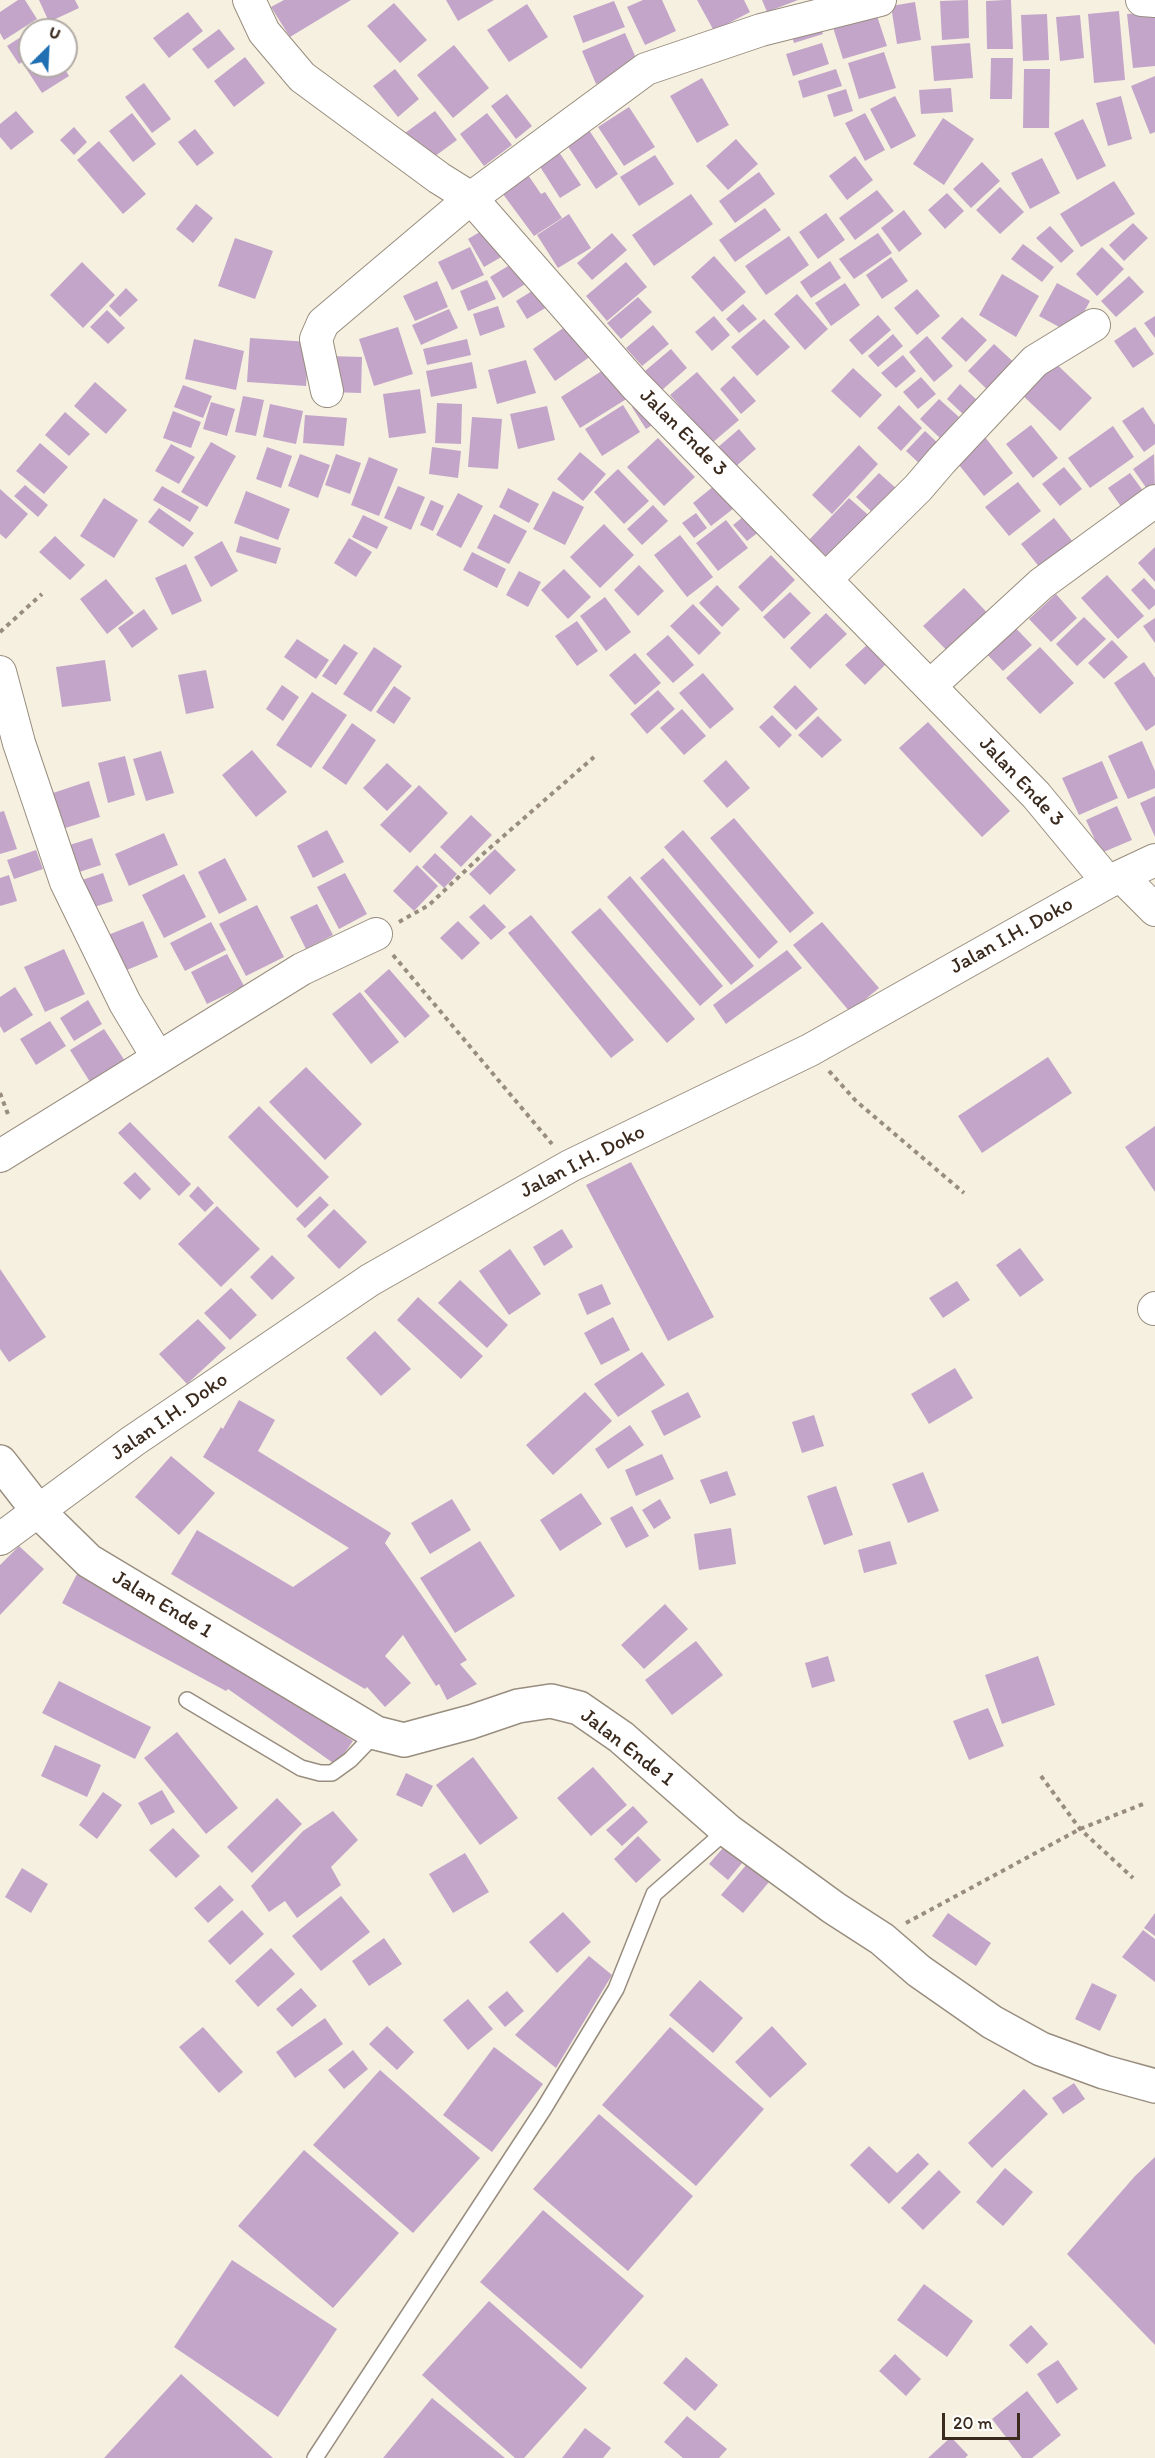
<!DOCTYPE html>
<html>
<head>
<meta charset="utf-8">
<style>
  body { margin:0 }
  #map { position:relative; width:1155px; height:2458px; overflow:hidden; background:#f6f0e0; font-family:Itim,sans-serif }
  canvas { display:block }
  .north { position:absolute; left:18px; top:18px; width:60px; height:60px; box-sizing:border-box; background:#fff; border:2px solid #b1aaa5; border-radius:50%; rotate:24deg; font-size:16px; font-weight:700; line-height:24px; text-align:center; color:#3b2a1e }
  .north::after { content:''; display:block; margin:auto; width:21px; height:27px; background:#1f6fb2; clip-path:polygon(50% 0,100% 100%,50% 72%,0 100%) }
  .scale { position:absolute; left:942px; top:2413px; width:78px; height:27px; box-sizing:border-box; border:3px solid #3b2a1e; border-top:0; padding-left:8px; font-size:18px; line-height:21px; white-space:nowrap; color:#3b2a1e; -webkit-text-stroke:4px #fff; paint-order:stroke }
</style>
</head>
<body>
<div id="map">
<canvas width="1155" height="2458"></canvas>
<div class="north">U</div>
<div class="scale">20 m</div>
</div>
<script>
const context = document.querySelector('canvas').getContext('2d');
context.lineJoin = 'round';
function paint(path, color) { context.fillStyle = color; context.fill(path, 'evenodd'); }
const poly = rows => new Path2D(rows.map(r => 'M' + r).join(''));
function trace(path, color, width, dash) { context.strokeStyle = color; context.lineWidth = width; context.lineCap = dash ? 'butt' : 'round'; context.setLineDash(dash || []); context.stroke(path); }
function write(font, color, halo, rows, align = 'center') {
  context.font = font + ' Itim,sans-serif'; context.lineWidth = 6; context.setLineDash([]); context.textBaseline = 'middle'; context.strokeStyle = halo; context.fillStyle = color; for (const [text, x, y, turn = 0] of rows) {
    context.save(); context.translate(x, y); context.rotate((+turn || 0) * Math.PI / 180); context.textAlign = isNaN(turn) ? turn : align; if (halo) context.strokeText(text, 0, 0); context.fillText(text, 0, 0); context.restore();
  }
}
paint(poly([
  [18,0,25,0,37,19,4,40,0,33,0,12],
  [39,0,75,0,79,8,49,22],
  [284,0,351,0,290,37,271,7],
  [446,0,494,0,458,21],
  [643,0,662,0,676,31,645,45,627,7],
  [697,0,744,0,750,12,714,31],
  [762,0,798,0,767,12],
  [968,0,969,38,942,40,940,1],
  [1005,0,1011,0,1013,49,987,49,986,1],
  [614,1,625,27,583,43,573,16],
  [915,2,921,40,897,44,891,6],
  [394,3,427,40,400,63,367,26],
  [527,4,548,37,509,62,487,30],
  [873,4,887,46,843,59,830,18],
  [1119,11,1125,80,1094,83,1088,14],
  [188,12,203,31,169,58,153,38],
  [1155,12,1155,66,1133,68,1127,14],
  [1047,14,1049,60,1023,61,1021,15],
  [1080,15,1084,58,1060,61,1056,17],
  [817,18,823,34,794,43,789,27],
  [219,29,235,49,208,69,192,49],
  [30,31,30,57,19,64,7,46],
  [625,33,639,65,596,84,582,51],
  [822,43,829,64,793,76,786,54],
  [970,43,973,78,934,81,931,46],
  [454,45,489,88,453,118,417,75],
  [884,52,896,88,859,99,848,63],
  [245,57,265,83,234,107,214,81],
  [991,58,1013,58,1012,99,990,99],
  [34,66,63,66,69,76,42,93,27,70],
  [395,69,419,99,398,117,373,86],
  [836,69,842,86,803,98,798,81],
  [1024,69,1050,69,1049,128,1023,128],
  [1155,76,1155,132,1150,134,1131,86],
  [702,78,729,125,697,143,670,96],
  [144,83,171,119,152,133,125,97],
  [951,88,953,112,921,114,919,90],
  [846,89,853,111,834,117,827,95],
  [507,94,532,126,516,139,491,106],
  [895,96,916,136,891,149,870,109],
  [1121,96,1132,139,1108,146,1096,103],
  [629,107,655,147,624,166,598,127],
  [16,111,34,132,11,150,0,137,0,124],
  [435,111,457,140,427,162,405,133],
  [132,113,156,144,133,162,109,131],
  [487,113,512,145,484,166,460,134],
  [865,113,885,150,865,161,845,123],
  [943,118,974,139,944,185,913,164],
  [1083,119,1106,166,1077,180,1054,133],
  [74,127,87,142,74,155,60,140],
  [587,127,618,174,596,189,565,142],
  [195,129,214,153,197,166,178,142],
  [736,139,758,164,728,190,706,166],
  [99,141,146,194,123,214,77,160],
  [557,149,581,185,560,198,537,162],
  [655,155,674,184,639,206,620,177],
  [855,156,873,180,847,200,829,176],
  [1042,158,1060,193,1030,209,1011,173],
  [982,162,1000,181,971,208,953,189],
  [524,169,541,194,545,192,562,218,534,236,497,186],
  [759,172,775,194,735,223,719,201],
  [1114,181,1135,214,1081,247,1060,214],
  [1000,187,1024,212,1000,234,976,210],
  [877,190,894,211,855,240,839,218],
  [947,193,964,211,945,229,928,210],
  [691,194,713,224,654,266,632,235],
  [196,204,213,218,193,243,176,229],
  [765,208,781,230,735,262,719,240],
  [904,210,922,234,899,252,881,228],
  [826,213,845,240,818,259,799,232],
  [569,214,591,248,558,268,537,235],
  [1133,223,1148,238,1124,261,1109,245],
  [493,224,510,252,484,267,468,239],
  [1050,226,1074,251,1061,263,1036,238],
  [612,233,627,250,592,280,577,263],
  [878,233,892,253,854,279,839,259],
  [789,236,809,265,766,295,745,266],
  [235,238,273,251,255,299,218,286],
  [1023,244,1054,267,1042,282,1011,259],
  [470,247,484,275,452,290,438,262],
  [1102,247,1124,269,1097,296,1076,274],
  [714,256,746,292,722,312,691,277],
  [891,257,908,281,882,299,866,275],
  [518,260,530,281,503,298,490,277],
  [830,261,841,278,811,298,800,282],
  [82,262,115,295,83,328,50,295],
  [626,262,647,287,607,321,586,296],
  [1002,274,1039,296,1016,337,979,315],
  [1129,276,1144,292,1116,317,1101,301],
  [487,280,496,299,468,311,460,291],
  [437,281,448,307,415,321,403,296],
  [845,283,860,305,831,326,815,303],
  [1057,283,1090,301,1072,334,1039,316],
  [540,286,552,304,527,319,516,301],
  [126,288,138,300,120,317,109,306],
  [917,289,940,316,917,335,894,308],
  [797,294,828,329,805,350,774,314],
  [638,297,652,312,621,339,607,323],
  [743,304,757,319,739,333,726,319],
  [498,306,505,327,480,336,473,314],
  [449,309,458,328,421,345,412,325],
  [107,310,125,328,108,344,90,327],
  [878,315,891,330,862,355,849,340],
  [714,316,730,335,712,351,695,332],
  [1155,316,1155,338,1144,323],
  [962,317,987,340,966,362,941,338],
  [764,319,790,347,757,376,731,347],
  [572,322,594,354,555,381,533,349],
  [653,325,669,344,642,366,626,348],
  [398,327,413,374,374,386,359,339],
  [1135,327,1154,354,1133,368,1114,341],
  [893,334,903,346,878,367,868,356],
  [927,336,953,366,934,382,909,352],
  [250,338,309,342,306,386,247,382],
  [194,339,244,351,236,390,185,379],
  [467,339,471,355,427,365,423,349],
  [994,344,1019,367,992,394,968,371],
  [671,349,687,368,662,390,645,371],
  [903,355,916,371,896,388,881,373],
  [329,356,362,357,361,393,328,392],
  [1048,356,1092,398,1060,431,1016,389],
  [526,360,536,393,497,404,488,370],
  [472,362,477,388,431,397,426,371],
  [608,367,628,398,580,428,561,397],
  [853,368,882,395,860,418,831,391],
  [697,372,739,420,712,443,670,395],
  [734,376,756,401,741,414,720,389],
  [921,377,936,394,918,409,903,392],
  [95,382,127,410,106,434,74,406],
  [960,384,979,402,965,416,947,399],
  [183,385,212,396,203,418,174,407],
  [420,389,426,433,389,438,383,394],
  [243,396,264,400,256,436,235,432],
  [647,398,660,420,646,429,632,407],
  [939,399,959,417,940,438,920,419],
  [211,402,235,409,227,436,203,429],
  [437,403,462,404,461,444,435,443],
  [270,404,303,411,296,444,263,437],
  [623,405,640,432,602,456,585,429],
  [899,405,922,428,901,451,877,428],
  [547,406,555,440,518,449,510,414],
  [1143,407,1155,425,1155,444,1144,452,1122,421],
  [173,411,201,422,191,448,163,438],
  [65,412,90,434,69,456,45,435],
  [305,415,347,418,344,446,303,443],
  [472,417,502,419,498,469,468,467],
  [1031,425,1058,458,1033,478,1006,444],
  [1113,426,1134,457,1090,488,1068,458],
  [739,429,756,449,734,468,717,448],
  [925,431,940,445,921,465,906,451],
  [985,437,1013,473,984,496,955,460],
  [658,438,695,477,664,506,627,467],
  [211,442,236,456,207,507,181,492],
  [40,443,68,467,44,494,16,471],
  [171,444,195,457,179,484,155,471],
  [859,445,878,464,832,514,812,495],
  [267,447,292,456,281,488,256,479],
  [432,447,461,451,458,478,429,474],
  [580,452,606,474,583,501,557,479],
  [300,454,330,465,318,498,288,486],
  [336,454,361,463,350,494,325,485],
  [1154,454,1155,494,1152,496,1133,469],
  [369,457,398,469,379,516,351,505],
  [1064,467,1082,489,1060,506,1042,484],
  [618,469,649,501,624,524,594,492],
  [879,473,898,490,875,515,856,497],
  [1130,473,1149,499,1127,515,1108,488],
  [720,481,738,505,711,526,693,503],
  [1018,482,1041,511,1009,536,985,507],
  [25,485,48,505,38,517,14,496],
  [162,486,199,507,190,522,153,500],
  [398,486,425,497,411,530,384,518],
  [508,488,539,504,529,523,499,507],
  [0,489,28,514,6,539,0,534],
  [246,491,290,509,278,540,234,523],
  [553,491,584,507,565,545,533,529],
  [458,493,483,506,461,548,436,535],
  [104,498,138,520,114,558,80,536],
  [849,498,874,520,834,563,809,540],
  [431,500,444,506,433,531,420,525],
  [653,505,668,521,642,545,627,529],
  [159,508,194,533,183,547,148,522],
  [754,508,768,525,747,541,733,525],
  [696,513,707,528,694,538,682,523],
  [494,514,527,531,509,564,477,548],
  [363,515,388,527,377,549,352,537],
  [1054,518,1081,552,1048,578,1021,544],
  [726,520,748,548,718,571,696,543],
  [604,524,634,555,600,588,570,557],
  [680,535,713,577,687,597,654,555],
  [55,536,85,565,70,580,39,552],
  [240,536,281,548,276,564,236,552],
  [349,538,372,552,356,577,334,563],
  [222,541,238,571,211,587,194,557],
  [1155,547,1155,582,1138,563],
  [472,552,506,569,497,588,463,570],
  [771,555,795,580,762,612,738,587],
  [186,564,202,601,172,615,155,578],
  [639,565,664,591,638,616,614,590],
  [564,569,591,597,568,619,541,590],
  [519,571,541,582,528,607,506,595],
  [1107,575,1144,616,1118,639,1081,598],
  [1144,578,1155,590,1155,605,1149,610,1131,590],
  [106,579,134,613,107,634,80,599],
  [717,585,740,609,722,627,699,603],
  [964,588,994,620,954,658,923,626],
  [790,592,811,613,784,639,763,617],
  [1056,594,1077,618,1051,642,1029,619],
  [605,597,631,632,606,651,580,616],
  [693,604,721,633,699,655,670,626],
  [144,609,158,629,132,648,118,628],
  [826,613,847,634,810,669,790,648],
  [1084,617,1106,639,1077,666,1056,644],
  [1155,618,1155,643,1143,626],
  [1008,620,1032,645,1003,671,979,646],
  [577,621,598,651,577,666,555,636],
  [668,635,694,665,673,683,646,654],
  [297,639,329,660,316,679,284,657],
  [1112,640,1128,657,1104,679,1088,663],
  [344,644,358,653,336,685,322,676],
  [867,645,886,664,865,685,845,665],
  [374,647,402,666,371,712,343,694],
  [1040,647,1074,683,1040,714,1006,678],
  [635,653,661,683,635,705,609,675],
  [105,660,111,701,62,707,56,667],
  [1144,662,1155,678,1155,725,1146,731,1114,683],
  [206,670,214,708,186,714,178,675],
  [703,673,734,709,710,729,679,693],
  [282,685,299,697,283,721,266,709],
  [795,685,818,709,796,730,773,707],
  [394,686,411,698,394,724,376,712],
  [658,690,675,709,647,734,630,714],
  [312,692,347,715,311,768,276,745],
  [682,709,706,736,684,755,660,728],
  [772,715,792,735,779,748,759,727],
  [818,716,842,740,822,758,798,735],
  [928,722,1010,811,982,837,899,748],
  [352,723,376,740,346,785,322,768],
  [1142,741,1155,771,1155,788,1128,799,1108,756],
  [252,750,287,792,256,817,222,775],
  [161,751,174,793,146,801,133,759],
  [125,756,135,795,108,803,98,763],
  [726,760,750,788,727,808,703,781],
  [1102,761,1118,798,1079,815,1062,778],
  [387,763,412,786,387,811,363,788],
  [89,781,100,817,56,831,44,796],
  [419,785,448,813,410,853,380,825],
  [1155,796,1155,837,1140,803],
  [1117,806,1132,840,1101,853,1086,820],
  [4,811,17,849,0,854,0,812],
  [471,815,492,835,461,867,440,847],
  [734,818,814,913,790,933,710,838],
  [327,830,344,862,313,878,297,846],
  [683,830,778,942,759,959,664,847],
  [164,833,178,865,129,886,115,854],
  [92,838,101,865,73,874,63,847],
  [495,849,516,870,490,895,469,874],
  [36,850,43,869,14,879,7,860],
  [435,853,457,874,444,888,422,867],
  [225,858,247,900,219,914,198,872],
  [663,858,754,966,731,985,640,878],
  [417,865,438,886,414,911,393,891],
  [103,873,113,901,85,910,76,882],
  [345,873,367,914,339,929,317,887],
  [184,874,206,917,164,938,142,895],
  [9,875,17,901,0,906,0,878],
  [630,876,723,986,700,1006,607,897],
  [317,904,333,935,306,949,290,917],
  [484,904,506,927,491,940,469,917],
  [257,905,284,957,246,976,219,924],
  [600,908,695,1019,667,1043,571,932],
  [531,915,634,1040,611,1058,508,933],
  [143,921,158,957,122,972,108,935],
  [458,921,480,943,462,960,440,938],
  [211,922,226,950,185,971,170,943],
  [822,922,879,988,850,1012,793,945],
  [64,949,85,994,45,1012,24,967],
  [787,950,802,968,726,1024,713,1005],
  [227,954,244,986,207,1004,191,972],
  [389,969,430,1016,405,1038,364,991],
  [15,987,33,1015,4,1033,0,1026,0,997],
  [360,992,399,1042,371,1064,332,1014],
  [88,1000,102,1024,74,1041,60,1018],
  [50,1021,66,1046,36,1065,20,1039],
  [104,1029,125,1061,90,1082,70,1050],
  [1048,1057,1072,1093,982,1153,958,1116],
  [306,1067,362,1124,325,1160,269,1102],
  [259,1106,329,1177,297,1208,228,1137],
  [130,1122,191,1184,179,1196,118,1133],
  [1155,1126,1155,1192,1125,1147],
  [631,1162,714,1317,668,1341,586,1185],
  [135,1172,151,1189,140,1200,123,1183],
  [198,1186,214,1203,205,1212,189,1196],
  [320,1196,329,1205,305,1228,296,1219],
  [217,1206,260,1249,221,1287,178,1244],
  [334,1209,367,1242,339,1269,307,1236],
  [562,1229,573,1247,544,1266,533,1247],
  [1020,1248,1044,1280,1020,1297,996,1265],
  [510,1249,541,1294,509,1315,479,1271],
  [272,1255,295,1278,272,1300,250,1277],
  [0,1269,46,1337,9,1362,0,1349],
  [460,1280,508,1325,487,1348,438,1303],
  [957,1281,970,1300,943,1318,929,1298],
  [602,1284,611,1304,587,1315,578,1294],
  [231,1288,257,1315,230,1340,204,1313],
  [418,1297,483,1356,461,1379,397,1320],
  [613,1317,630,1350,601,1365,584,1333],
  [198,1319,226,1348,187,1384,159,1354],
  [375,1331,411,1369,381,1396,346,1358],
  [642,1352,665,1385,618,1417,594,1384],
  [955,1368,973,1398,929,1424,911,1394],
  [585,1392,612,1421,553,1475,526,1445],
  [688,1392,701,1417,664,1436,651,1411],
  [239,1400,275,1420,258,1451,391,1533,385,1543,467,1660,460,1664,477,1684,447,1700,439,1684,436,1686,403,1635,385,1656,411,1683,385,1707,367,1687,365,1689,171,1574,197,1530,293,1587,349,1548,203,1457,221,1427,223,1429],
  [814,1415,824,1446,802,1453,792,1422],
  [630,1425,644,1445,608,1469,595,1449],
  [662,1454,674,1479,636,1496,625,1470],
  [171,1456,215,1493,179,1535,135,1497],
  [727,1471,736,1495,710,1504,700,1480],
  [923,1472,939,1511,908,1523,892,1484],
  [836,1486,853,1535,824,1545,807,1496],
  [581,1493,602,1524,560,1551,540,1520],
  [452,1499,471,1530,430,1554,411,1523],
  [660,1499,671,1518,654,1529,642,1510],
  [632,1506,649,1536,626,1548,610,1518],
  [731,1528,736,1564,699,1570,694,1534],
  [480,1541,515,1596,455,1633,420,1578],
  [890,1541,897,1564,864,1573,858,1550],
  [19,1546,44,1569,0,1615,0,1565],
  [77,1574,242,1662,353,1741,336,1765,228,1689,226,1691,62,1603],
  [665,1604,688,1629,644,1669,621,1645],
  [696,1641,723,1675,672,1715,645,1680],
  [828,1656,835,1681,812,1688,805,1663],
  [1038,1656,1055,1705,1002,1724,985,1675],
  [59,1681,151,1727,135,1759,42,1713],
  [988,1708,1004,1746,969,1760,953,1721],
  [177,1732,238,1808,206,1834,144,1758],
  [55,1745,101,1765,87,1797,41,1776],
  [473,1757,518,1818,480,1845,436,1785],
  [593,1767,627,1805,591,1836,557,1798],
  [406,1773,433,1786,422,1807,396,1795],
  [162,1790,175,1812,151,1825,138,1803],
  [103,1792,122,1805,97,1839,79,1825],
  [277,1798,302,1824,252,1873,227,1847],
  [633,1806,648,1822,622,1846,606,1830],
  [333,1811,358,1840,331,1867,341,1885,297,1918,285,1901,269,1912,251,1886,303,1831],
  [173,1828,200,1856,176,1878,149,1850],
  [638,1836,661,1860,636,1883,614,1859],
  [729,1841,747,1857,728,1880,709,1864],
  [465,1853,489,1892,453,1913,429,1874],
  [747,1864,769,1882,743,1913,721,1895],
  [22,1868,48,1884,31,1913,5,1897],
  [220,1885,234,1900,208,1923,194,1908],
  [341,1896,370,1932,321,1971,292,1936],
  [242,1910,264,1934,230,1965,208,1941],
  [563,1912,591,1942,557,1973,529,1942],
  [948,1913,991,1943,976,1966,932,1936],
  [1155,1913,1155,1936,1144,1928],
  [1143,1930,1155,1939,1155,1982,1122,1957],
  [384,1938,402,1964,369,1986,352,1961],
  [271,1948,295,1974,258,2007,235,1981],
  [589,1956,612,1975,556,2068,515,2035],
  [700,1980,743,2018,713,2053,669,2015],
  [1092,1983,1117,1995,1100,2031,1075,2019],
  [301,1988,317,2006,292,2027,276,2009],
  [507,1991,524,2011,505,2027,488,2007],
  [468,1999,493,2029,468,2050,443,2020],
  [325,2018,343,2044,295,2078,276,2052],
  [387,2026,414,2052,397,2070,369,2044],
  [772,2026,807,2064,770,2098,735,2062],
  [203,2027,243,2072,219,2093,179,2047],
  [670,2027,764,2109,696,2186,602,2105],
  [494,2047,543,2084,492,2152,443,2115],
  [353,2050,368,2069,344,2089,328,2070],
  [380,2070,480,2158,413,2233,313,2145],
  [1074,2083,1085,2099,1063,2114,1052,2098],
  [1024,2089,1048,2114,992,2168,968,2143],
  [599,2114,693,2196,628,2271,533,2189],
  [869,2146,897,2173,918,2153,929,2164,889,2204,850,2165],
  [304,2150,399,2233,333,2308,238,2226],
  [1155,2157,1155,2345,1067,2254,1135,2176],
  [1005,2168,1033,2192,1003,2226,976,2202],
  [939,2170,961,2192,923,2230,901,2208],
  [543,2210,644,2296,581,2369,480,2282],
  [232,2260,337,2329,278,2417,174,2347],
  [924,2284,973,2321,947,2357,897,2320],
  [489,2301,587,2388,524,2458,515,2458,422,2375],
  [1031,2325,1048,2344,1027,2364,1009,2345],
  [895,2354,921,2379,906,2396,879,2371],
  [686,2357,718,2385,695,2411,663,2383],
  [1058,2360,1078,2389,1057,2404,1037,2374],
  [181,2374,273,2458,104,2458],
  [1027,2391,1061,2435,1032,2458,1022,2458,992,2419],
  [432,2398,505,2458,383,2458],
  [687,2416,727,2449,719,2458,683,2458,664,2442],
  [585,2428,611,2448,603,2458,562,2458],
  [951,2437,968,2455,965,2458,928,2458]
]), '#c3a5c9');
const service = poly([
  [187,1700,301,1768,320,1773,332,1773,350,1760,376,1733],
  [315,2458,543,2110,616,1989,654,1894,727,1830]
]);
const minor = poly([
  [249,0,264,32,302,77,439,178,471,198,635,385,1036,795,1108,882],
  [1142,0,1155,1],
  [327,391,316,339,323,323,471,198,646,69,761,30,880,0],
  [826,579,918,488,942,460,1035,361,1094,325],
  [0,672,19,743,66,882,125,1003,158,1058],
  [930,686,1041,584,1155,501],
  [1122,877,1155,910],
  [0,1156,302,969,376,934],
  [1154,1309,1155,1308],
  [0,1539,133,1441,370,1280,570,1166,810,1050,1108,882,1155,860]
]);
const tertiary = poly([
  [0,1462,39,1512,89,1561,376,1733,404,1740,471,1722,518,1706,551,1701,579,1708,621,1737,727,1830,834,1908,882,1939,919,1971,992,2022,1041,2049,1104,2072,1155,2086]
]);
trace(service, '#988d7f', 18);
trace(minor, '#988d7f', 34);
trace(tertiary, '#988d7f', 36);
trace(poly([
  [0,632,42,594],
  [399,922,429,905,483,854,594,757],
  [393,955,552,1144],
  [829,1071,856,1101,964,1193],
  [0,1093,9,1117],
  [1041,1776,1080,1829,1133,1878],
  [906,1923,1080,1829,1143,1804]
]), '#988d7f', 4, [4.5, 4.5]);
trace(service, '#fff', 15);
trace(minor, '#fff', 32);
trace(tertiary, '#fff', 33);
write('21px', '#3b2a1e', '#fff', [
  ["Jalan Ende 3",683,433,45],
  ["Jalan Ende 3",1021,782,47],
  ["Jalan I.H. Doko",1012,936,-29],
  ["Jalan I.H. Doko",583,1162,-27],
  ["Jalan I.H. Doko",170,1417,-35],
  ["Jalan Ende 1",162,1605,31],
  ["Jalan Ende 1",627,1748,38]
]);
</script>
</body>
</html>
